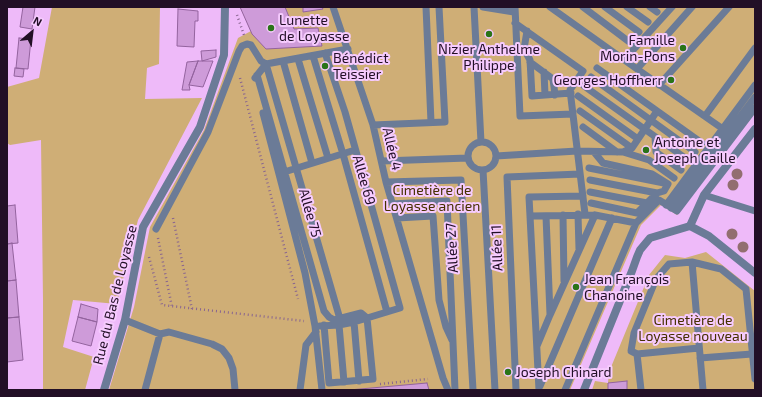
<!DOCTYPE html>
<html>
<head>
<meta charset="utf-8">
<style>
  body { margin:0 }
  #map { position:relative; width:762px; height:397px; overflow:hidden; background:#eebaf9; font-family:"Exo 2",sans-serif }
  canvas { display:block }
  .frame { position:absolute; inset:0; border:8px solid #220f26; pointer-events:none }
  .north { position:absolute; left:12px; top:12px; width:40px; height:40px; -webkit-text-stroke:3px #f6cbfe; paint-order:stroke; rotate:28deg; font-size:11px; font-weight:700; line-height:16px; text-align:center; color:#220f26 }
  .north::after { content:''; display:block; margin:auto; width:14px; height:18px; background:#220f26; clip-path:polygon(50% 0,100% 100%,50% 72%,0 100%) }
</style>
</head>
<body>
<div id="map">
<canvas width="762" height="397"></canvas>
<div class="frame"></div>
<div class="north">N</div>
</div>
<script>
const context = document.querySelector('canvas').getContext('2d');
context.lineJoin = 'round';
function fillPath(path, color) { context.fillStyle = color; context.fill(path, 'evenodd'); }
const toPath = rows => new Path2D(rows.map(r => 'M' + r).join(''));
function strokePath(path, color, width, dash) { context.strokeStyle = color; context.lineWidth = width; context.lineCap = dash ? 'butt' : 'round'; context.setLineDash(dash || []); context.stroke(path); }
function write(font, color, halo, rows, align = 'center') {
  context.font = font + ' "Exo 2",sans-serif'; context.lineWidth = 4; context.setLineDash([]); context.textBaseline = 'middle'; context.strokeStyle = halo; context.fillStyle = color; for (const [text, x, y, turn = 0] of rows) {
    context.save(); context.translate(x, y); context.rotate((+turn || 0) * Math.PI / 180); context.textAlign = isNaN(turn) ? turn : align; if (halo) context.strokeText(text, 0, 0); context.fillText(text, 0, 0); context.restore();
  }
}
fillPath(toPath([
  [52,7,160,7,159,64,147,68,145,99,202,98,138,220,117,304,73,300,63,347,94,357,85,390,43,390,43,300,41,140,10,145,7,143,7,87,39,78],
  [240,7,755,7,755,113,677,215,661,205,641,225,570,390,109,390,134,307,150,227,204,130,238,38,251,31],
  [706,252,755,291,755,390,592,390,595,381,608,383,609,372,649,275,665,255,685,258]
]), '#cfae76');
const building = toPath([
  [23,7,35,7,32,29,20,27,23,7],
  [240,7,285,7,294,29,318,28,322,46,266,49,252,34,240,7],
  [303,7,322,7,323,9,303,12,303,7],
  [178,9,198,11,198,21,195,21,194,47,177,46,178,9],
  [19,38,31,39,28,69,16,68,19,38],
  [216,50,216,57,202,61,201,51,216,50],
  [198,61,213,61,203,87,189,85,198,61],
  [198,61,189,85,190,90,182,90,187,62,198,61],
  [15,68,24,69,23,77,14,76,15,68],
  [15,205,18,243,7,244,7,206,15,205],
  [12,243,16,280,7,281,7,244,12,243],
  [16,280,19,317,7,318,7,281,16,280],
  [81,304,98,309,97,322,78,317,81,304],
  [19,317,23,360,7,362,7,318,19,317],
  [78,317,97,322,91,346,72,341,78,317],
  [627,381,627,390,608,390,608,383,627,381],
  [427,383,429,390,349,390,427,383]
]);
fillPath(building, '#ce9bd9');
strokePath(building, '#93639e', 1);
strokePath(toPath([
  [237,15,244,35],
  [240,78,298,299],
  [173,218,192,309],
  [158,238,172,307],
  [149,257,162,305,304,321],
  [380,384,428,379]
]), '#896590', 2.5, [1, 3]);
strokePath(toPath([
  [333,7,373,125,386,182,443,378,448,390],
  [426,7,431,122],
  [474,7,481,142],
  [483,7,514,12],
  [515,7,520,116,573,114],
  [550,7,637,69,723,129],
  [583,7,636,47],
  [605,7,639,32],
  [627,7,648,22],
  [650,7,657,12],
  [515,23,583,71,570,90,585,214],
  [527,31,524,49,530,60,532,96,571,93],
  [313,56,343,154,387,312],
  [298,59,328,158],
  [624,60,672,7],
  [283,61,312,163],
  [530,62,553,79,555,95],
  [266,64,340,319],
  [597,68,702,143],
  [637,69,692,7],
  [544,72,545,95],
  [257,75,324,311,329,317,334,320,361,313,367,318,373,379,329,383,324,325],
  [591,77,695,152],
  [255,78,266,64,348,49],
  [659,85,729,7],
  [584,86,688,160],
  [578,96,638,139],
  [580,111,632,148],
  [263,113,305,273,315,326,322,390],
  [705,116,755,48],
  [373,125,445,122,439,7],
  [583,127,617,152],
  [655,137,656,152,681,170],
  '468 156a14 14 0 1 1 28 0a14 14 0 1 1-28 0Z',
  [623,152,649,160,674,178],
  [496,156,577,151,623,152,632,148,657,111],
  [382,161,468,158],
  [589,168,664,183],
  [483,170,495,390],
  [281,173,355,150],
  [590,180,657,193],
  [386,182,461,180,473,390],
  [590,192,647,203],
  [704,195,755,211],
  [591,203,637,213,657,193,664,191,668,184,652,174,603,163,594,152],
  [392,204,447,201,455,390],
  [666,205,755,85],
  [671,208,755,97],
  [578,214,579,249],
  [563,215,564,281],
  [530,216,529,197,583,196],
  [546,216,550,314],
  [397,218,433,216,439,300,446,327,452,340],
  [156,229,208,132,239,51,242,46,247,44,251,45,261,61,266,64],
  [692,262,703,390],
  [125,320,160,334,145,390],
  [354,322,359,381],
  [339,325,344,382],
  [320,326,339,325,354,322,400,308,345,112,325,53],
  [160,334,169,332,212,344,222,349,229,358,233,369,235,390],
  [537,346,550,315,595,215],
  [637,354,631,351,634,333,656,279,669,264,692,262,721,269,746,289,755,379],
  [637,354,699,348],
  [637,354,641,390],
  [700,358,752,354],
  [540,386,612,218],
  [300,390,306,345,316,332],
  [516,390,507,177,580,174],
  [539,390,530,216,595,215,636,223],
  [565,390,636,223,659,200,677,211,755,108]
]), '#6b7b97', 7);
strokePath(toPath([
  [104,390,125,320,143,227,200,127,224,55,225,7],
  [584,390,632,271,637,257,640,250,650,238,690,226]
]), '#6b7b97', 8);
strokePath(toPath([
  [755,129,704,195,690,226,709,236,755,273]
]), '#6b7b97', 8);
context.fillStyle = '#926e70';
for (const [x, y] of [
  [737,174],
  [733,185],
  [732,234],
  [743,247]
]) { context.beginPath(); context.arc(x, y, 5.5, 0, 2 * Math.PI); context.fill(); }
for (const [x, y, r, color] of [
  [271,28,4,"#2a7418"],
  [489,34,4,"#2a7418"],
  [683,48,4,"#2a7418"],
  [325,66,4,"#2a7418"],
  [671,80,4,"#2a7418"],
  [646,150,4,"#2a7418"],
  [576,287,4,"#2a7418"],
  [508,372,4,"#2a7418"]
]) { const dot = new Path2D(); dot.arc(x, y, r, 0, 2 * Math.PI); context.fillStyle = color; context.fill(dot); strokePath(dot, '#f6cbfe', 1.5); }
write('14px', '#220f26', '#f6cbfe', [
  ["Lunette",279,20],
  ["de Loyasse",279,36],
  ["Famille",675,40,"right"],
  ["Morin-Pons",675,56,"right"],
  ["Nizier Anthelme",489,49,"center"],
  ["Philippe",489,65,"center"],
  ["Bénédict",333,58],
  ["Teissier",333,74],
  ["Georges Hoffherr",663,80,"right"],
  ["Antoine et",654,142],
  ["Joseph Caille",654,158],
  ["Jean François",584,279],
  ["Chanoine",584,295],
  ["Joseph Chinard",516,372]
], 'left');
write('14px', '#220f26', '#f6cbfe', [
  ["Allée 4",392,149,77],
  ["Allée 69",364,180,74],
  ["Allée 75",310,213,74],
  ["Allée 27",452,248,-93],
  ["Allée 11",497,248,-92],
  ["Rue du Bas de Loyasse",115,295,-76]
]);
write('14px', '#463000', '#f6cbfe', [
  ["Cimetière de",432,190],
  ["Loyasse ancien",432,206],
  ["Cimetière de",693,320],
  ["Loyasse nouveau",693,336]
]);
</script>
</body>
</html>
